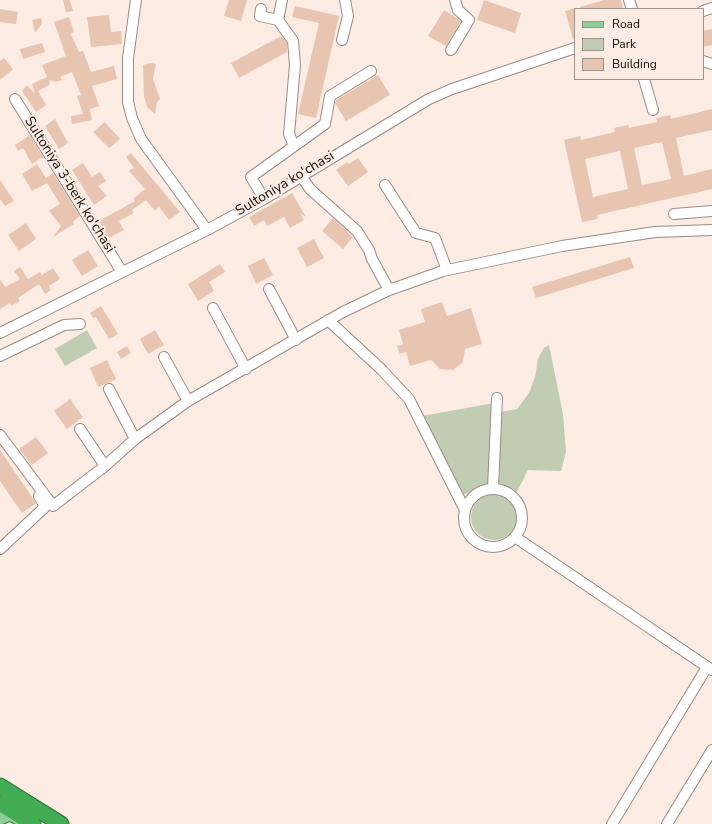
<!DOCTYPE html>
<html>
<head>
<meta charset="utf-8">
<style>
  body { margin:0 }
  #map { position:relative; width:712px; height:824px; overflow:hidden; background:#fcece3; font-family:"Nunito Sans",sans-serif }
  canvas { display:block }
  .legend { position:absolute; left:574px; top:8px; width:130px; height:72px; box-sizing:border-box; background:#fcece3; border:1px solid #9f938d; margin:0; padding:5px 7px; list-style:none; font-size:12px; color:#130e0b }
  .legend li { display:flex; align-items:center; gap:8px; height:20px }
  .legend b { width:20px; border:1px solid #9f938d }
</style>
</head>
<body>
<div id="map">
<canvas width="712" height="824"></canvas>
<ul class="legend">
<li><b style="height:5px;background:#8ecd99"></b>Road</li>
<li><b style="height:11px;background:#c1cdb2"></b>Park</li>
<li><b style="height:11px;background:#e8c5b1"></b>Building</li>
</ul>
</div>
<script>
const context = document.querySelector('canvas').getContext('2d');
context.lineJoin = 'round';
function fillPath(path, color) { context.fillStyle = color; context.fill(path, 'evenodd'); }
const toPath = rows => new Path2D(rows.map(r => 'M' + r).join(''));
function strokePath(path, color, width, dash) { context.strokeStyle = color; context.lineWidth = width; context.lineCap = dash ? 'butt' : 'round'; context.setLineDash(dash || []); context.stroke(path); }
function write(font, color, halo, rows, align = 'center') {
  context.font = font + ' "Nunito Sans",sans-serif'; context.lineWidth = 4; context.setLineDash([]); context.textBaseline = 'middle'; context.strokeStyle = halo; context.fillStyle = color; for (const [text, x, y, turn = 0] of rows) {
    context.save(); context.translate(x, y); context.rotate((+turn || 0) * Math.PI / 180); context.textAlign = isNaN(turn) ? turn : align; if (halo) context.strokeText(text, 0, 0); context.fillText(text, 0, 0); context.restore();
  }
}
fillPath(toPath([
  [87,330,97,348,65,366,55,349],
  [549,345,563,414,566,452,561,471,528,470,517,492,499,486,501,412,517,409,529,393,535,377,538,359,544,348],
  [494,403,489,484,463,495,422,416],
  '471 517a23 23 0 1 1 46 0a23 23 0 1 1-46 0Z'
]), '#c1cdb2');
fillPath(toPath([
  [63,0,70,0,73,11,66,12],
  [229,0,247,0,241,21,224,16],
  [484,0,521,13,515,33,477,20],
  [604,0,621,0,623,9,580,9,580,7],
  [295,6,339,16,316,118,298,114,319,23,292,17],
  [575,8,575,39,573,39,565,11],
  [0,9,18,12,16,24,0,22],
  [444,10,461,21,446,46,428,36],
  [109,15,111,32,121,31,122,44,91,47,87,17],
  [69,17,74,32,71,34,79,52,83,51,91,72,114,66,117,79,92,86,99,106,90,109,92,120,72,124,71,116,83,114,77,96,81,95,72,72,60,77,62,80,56,82,50,80,49,85,38,91,46,105,36,112,22,91,27,85,35,94,32,84,47,77,42,65,66,56,54,22],
  [41,18,42,23,35,33,32,20],
  [712,29,712,45,703,47,703,31],
  [281,36,287,43,287,52,239,78,231,63],
  [42,43,45,52,23,59,20,49],
  [4,58,13,69,0,80,0,61],
  [150,63,156,64,153,79,160,99,157,102,155,114,147,107,144,96,143,65],
  [378,75,390,95,346,121,335,103,336,100],
  [712,109,712,130,676,138,684,176,712,169,712,189,597,215,598,219,582,222,564,140,580,136,581,140,615,132,614,128,628,125,629,128,657,122,656,118,670,115,671,119],
  [662,142,671,179,642,185,634,148],
  [620,151,628,189,593,197,585,159],
  [55,119,68,143,59,149,45,126],
  [105,122,120,139,109,148,93,132],
  [30,135,43,157,32,164,23,148,18,151,15,145],
  [131,153,180,212,169,220,159,207,155,211,146,200,132,210,134,213,119,221,124,230,109,238,99,221,135,201,133,199,145,189,129,171,134,168,126,157],
  [358,158,368,172,348,186,336,170,347,162,349,164],
  [83,163,92,177,100,172,106,181,98,186,107,196,94,205,72,170],
  [37,164,46,178,53,173,80,216,73,222,74,224,53,237,61,226,49,211,60,204,47,183,32,191,22,174],
  [0,180,14,201,5,206,0,199],
  [292,193,306,217,300,213,304,220,290,228,284,217,267,226,264,220,254,226,249,217],
  [333,218,353,237,343,249,322,231],
  [26,223,36,239,19,251,8,235],
  [314,239,324,258,307,267,297,248],
  [88,250,98,266,82,276,72,260],
  [630,257,634,268,536,298,532,287],
  [264,258,273,275,256,284,248,266],
  [220,264,225,272,209,282,214,291,198,301,188,284],
  [20,267,28,279,40,272,42,275,53,268,60,279,49,286,51,290,45,294,39,284,18,298,20,301,11,306,10,303,0,309,0,279,5,287,20,279,14,271],
  [442,302,447,316,471,308,482,344,465,349,463,362,453,370,440,369,431,360,410,366,406,352,400,354,397,346,403,344,399,330,425,322,421,309],
  [101,306,118,334,109,339,96,317,93,318,90,313],
  [155,330,164,345,148,354,140,339],
  [127,346,131,353,121,359,117,352],
  [107,360,116,379,98,387,90,368],
  [70,399,83,417,67,429,54,411],
  [36,437,48,453,32,465,19,449],
  [0,450,36,503,22,513,0,481]
]), '#e8c5b1');
const minor = toPath([
  [136,0,128,58,128,102,132,118,141,139,207,230],
  [282,0,278,20,293,41,295,65,289,134,294,146],
  [629,0,632,9],
  [261,9,260,16,278,20],
  [703,11,712,8],
  [342,40,348,16,345,0],
  [451,50,469,20,458,10,455,0],
  [703,61,712,64],
  [644,79,653,110],
  [15,99,122,272],
  [301,176,310,189,357,231,369,250,372,259,389,290],
  [385,185,416,233,435,238,447,270],
  [264,199,251,177,325,124,330,96,371,71],
  [674,214,712,211],
  [269,289,296,340],
  [213,308,246,369],
  [328,320,381,369,409,399,465,510],
  [0,333,207,230,264,199,429,99,452,89,575,48],
  [0,356,64,325,80,324],
  [164,357,188,401],
  [109,389,135,439],
  [80,429,105,466],
  [0,435,53,506,105,466,135,439,188,401,343,312,389,290,443,271,562,246,655,232,712,230],
  [493,489,497,398],
  '464 518a29 29 0 1 1 58 0a29 29 0 1 1-58 0Z',
  [515,537,712,670],
  [0,549,45,507,39,496],
  [612,824,707,667],
  [667,824,712,750]
]);
const major = toPath([
  [0,818,10,814,20,819]
]);
const highway = toPath([
  [0,786,61,824],
  [0,803,33,824]
]);
strokePath(minor, '#9a8b83', 12);
strokePath(major, '#32753b', 15);
strokePath(highway, '#32753b', 17);
strokePath(minor, '#fff', 10);
strokePath(major, '#8ecd99', 13);
strokePath(highway, '#42ac55', 15);
write('14px', '#130e0b', '#fcece3', [
  ["Sultoniya ko'chasi",285,184,-31],
  ["Sultoniya 3-berk ko'chasi",69,185,58]
]);
</script>
</body>
</html>
